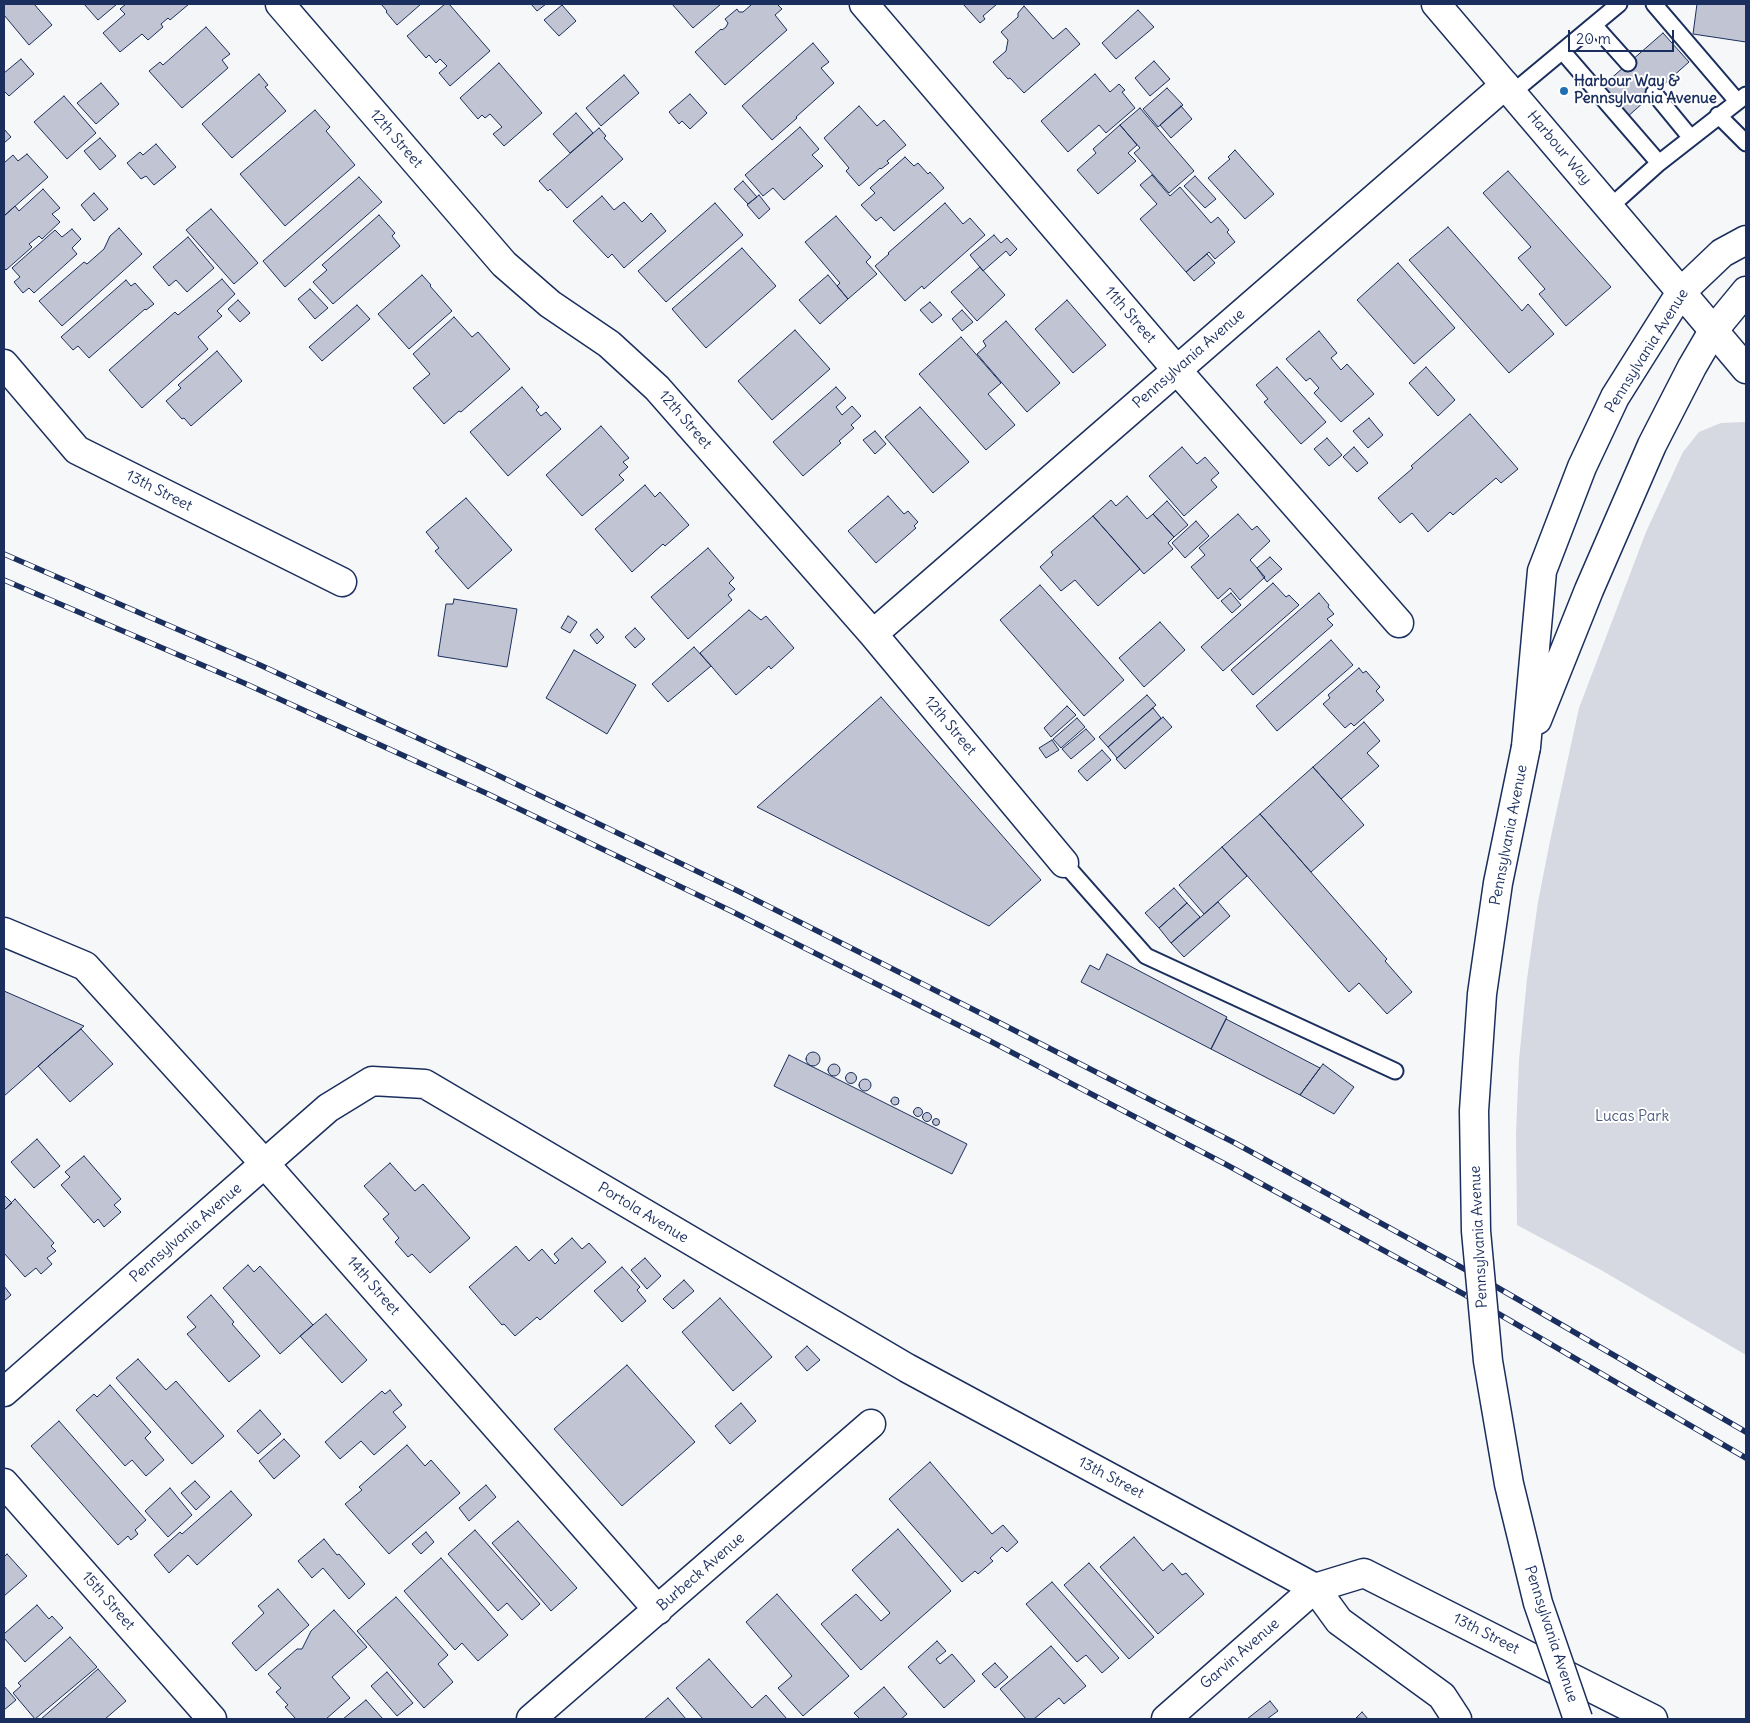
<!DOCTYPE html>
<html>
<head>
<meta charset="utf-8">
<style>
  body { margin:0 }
  #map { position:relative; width:1750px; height:1723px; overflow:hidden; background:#f6f7f9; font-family:Delius,sans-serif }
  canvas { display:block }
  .frame { position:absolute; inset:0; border:5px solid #1b2f5e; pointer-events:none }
  .scale { position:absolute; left:1568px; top:30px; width:106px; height:22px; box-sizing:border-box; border:2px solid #1b2f5e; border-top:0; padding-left:6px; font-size:15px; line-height:18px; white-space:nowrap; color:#1b2f5e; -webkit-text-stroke:4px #fff; paint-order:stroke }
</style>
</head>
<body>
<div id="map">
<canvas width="1750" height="1723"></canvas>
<div class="frame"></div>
<div class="scale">20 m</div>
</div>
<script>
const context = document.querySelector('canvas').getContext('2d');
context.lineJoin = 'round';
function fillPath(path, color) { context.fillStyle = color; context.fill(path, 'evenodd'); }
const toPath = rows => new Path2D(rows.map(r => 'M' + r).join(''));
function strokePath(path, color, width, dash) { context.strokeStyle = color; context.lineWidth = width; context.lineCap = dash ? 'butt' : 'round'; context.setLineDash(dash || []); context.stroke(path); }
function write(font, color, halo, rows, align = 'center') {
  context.font = font + ' Delius,sans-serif'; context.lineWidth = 4; context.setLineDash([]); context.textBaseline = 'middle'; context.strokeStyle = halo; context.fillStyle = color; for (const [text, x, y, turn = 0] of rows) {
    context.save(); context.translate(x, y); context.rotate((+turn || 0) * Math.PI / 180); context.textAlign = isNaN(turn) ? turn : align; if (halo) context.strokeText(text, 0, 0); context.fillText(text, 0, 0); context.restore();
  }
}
fillPath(toPath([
  [1745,422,1746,423,1746,1355,1601,1270,1517,1225,1516,1134,1519,1060,1527,979,1538,902,1550,841,1579,708,1646,532,1683,452,1699,432,1721,423]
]), '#d6d9e2');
const building = toPath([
  [6,4,34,4,52,25,29,45,4,15,4,6,6,4],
  [84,4,117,4,98,20,84,4],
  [126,4,189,4,170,20,168,18,161,24,163,27,148,40,142,34,120,52,103,33,125,14,120,9,126,4],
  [381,4,421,4,397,25,386,12,387,11,381,4],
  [445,4,449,4,490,51,450,86,439,73,447,66,440,59,436,63,429,55,426,58,407,36,445,4],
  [531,4,546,4,537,11,531,4],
  [672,4,721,4,693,28,672,4],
  [750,4,777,4,782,9,775,15,787,30,725,85,695,52,721,29,722,30,726,27,728,23,725,19,737,9,739,12,743,12,751,5,750,4],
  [963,4,997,4,983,16,985,19,980,23,963,4],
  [1697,4,1746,4,1746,42,1693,34,1697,4],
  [562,5,576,21,559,36,544,20,562,5],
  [1024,6,1053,39,1066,28,1080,44,1024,93,1010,78,1008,79,993,62,1006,51,1008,40,1001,32,1018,17,1018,13,1024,6],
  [1138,10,1154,27,1116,59,1102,43,1138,10],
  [206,27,230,54,222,60,228,68,182,108,149,71,160,62,163,65,206,27],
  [1663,33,1689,62,1626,118,1600,88,1663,33],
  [813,43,829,62,821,68,834,83,796,117,797,118,772,140,742,106,813,43],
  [21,59,34,74,9,96,4,91,4,73,21,59],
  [1154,61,1170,79,1150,96,1135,78,1154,61],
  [499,63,542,113,504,146,493,134,502,127,490,114,485,118,482,115,478,119,460,98,499,63],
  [259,74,268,85,265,87,286,111,232,158,202,124,259,74],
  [1095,74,1110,92,1119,84,1125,90,1122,92,1135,108,1106,133,1099,125,1068,152,1041,121,1095,74],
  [624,75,639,93,601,126,586,108,624,75],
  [101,83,119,104,96,124,77,103,101,83],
  [1167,88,1183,105,1158,127,1143,109,1167,88],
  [690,94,707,113,690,129,682,121,679,124,669,112,690,94],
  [64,96,96,133,67,159,34,122,64,96],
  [859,106,877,126,884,120,906,145,887,161,889,163,881,169,880,168,859,186,846,171,849,168,824,138,859,106],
  [1181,106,1192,119,1171,138,1160,125,1181,106],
  [1140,108,1194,171,1169,193,1134,153,1140,148,1120,125,1140,108],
  [315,110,330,127,326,131,355,165,285,226,240,174,315,110],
  [576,113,593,133,570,153,553,134,576,113],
  [1120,125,1137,145,1128,153,1136,161,1098,194,1077,170,1096,153,1093,149,1120,125],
  [800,127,819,149,812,155,823,166,784,200,773,188,763,196,745,175,800,127],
  [599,128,606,136,604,138,623,159,567,208,550,189,548,191,539,181,599,128],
  [4,129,11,137,4,143,4,129],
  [100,138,116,156,100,170,84,151,100,138],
  [156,144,176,167,154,185,146,176,141,179,127,163,140,152,143,155,156,144],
  [1235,150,1274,194,1245,219,1208,178,1230,159,1228,157,1235,150],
  [27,154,48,177,4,216,4,163,13,155,18,161,27,154],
  [905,157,914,166,918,163,928,174,930,172,944,188,894,231,881,217,876,221,861,205,875,193,870,188,905,157],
  [1508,171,1611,287,1566,326,1539,294,1545,289,1518,258,1531,247,1483,193,1508,171],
  [1152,175,1170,196,1180,187,1211,223,1218,217,1229,230,1227,232,1235,242,1215,259,1209,252,1186,272,1140,219,1157,204,1140,185,1152,175],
  [1195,176,1216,199,1205,208,1184,186,1195,176],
  [359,177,382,202,285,287,263,261,359,177],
  [743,181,757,197,748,204,734,189,743,181],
  [43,189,60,208,52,214,60,222,42,239,39,236,29,244,32,247,6,270,4,268,4,216,15,206,19,211,43,189],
  [94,193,108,209,94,221,81,205,94,193],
  [759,195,770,209,759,219,747,205,759,195],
  [602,196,614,210,624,202,642,222,651,213,666,231,624,268,612,254,608,258,573,221,602,196],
  [715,203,743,235,666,302,638,271,715,203],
  [945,203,963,224,970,218,985,235,924,289,922,286,905,301,875,266,889,254,888,253,945,203],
  [211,209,258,263,234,284,186,230,211,209],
  [379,215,395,233,392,236,400,246,333,304,313,282,327,270,322,265,379,215],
  [836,216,871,257,866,262,877,274,848,299,837,286,840,283,805,242,836,216],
  [1448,227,1522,311,1528,304,1554,334,1509,373,1409,260,1448,227],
  [119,228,142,254,62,326,39,301,84,262,87,264,104,249,110,236,119,228],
  [72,229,81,239,72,248,77,254,34,293,29,288,23,293,14,282,20,277,12,268,55,230,62,237,72,229],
  [994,235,1001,243,1007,238,1017,249,1010,256,1006,251,983,271,970,255,994,235],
  [188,237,214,268,187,292,176,280,169,286,153,267,188,237],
  [742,248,776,286,706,348,672,309,742,248],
  [1207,254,1215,263,1194,281,1186,272,1207,254],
  [1398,263,1455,328,1414,364,1357,300,1398,263],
  [980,267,1005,295,977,321,951,292,980,267],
  [422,275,431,285,430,286,452,311,409,349,378,314,422,275],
  [828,275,848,299,820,324,799,300,828,275],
  [222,279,235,294,217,311,222,316,198,337,208,349,142,408,109,370,175,312,178,315,222,279],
  [126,280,131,286,135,283,154,304,146,310,145,309,89,358,78,346,73,350,61,337,126,280],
  [310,289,328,308,315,319,298,299,310,289],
  [238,300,250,313,240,322,228,309,238,300],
  [1067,300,1106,345,1073,373,1035,329,1067,300],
  [930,302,942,315,932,323,920,310,930,302],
  [357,305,370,319,322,361,309,347,357,305],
  [962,310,973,322,962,331,952,319,962,310],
  [454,317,472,337,478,332,510,369,461,412,459,411,444,424,413,388,430,374,413,354,454,317],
  [1006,321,1060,383,1027,412,977,354,986,346,983,341,1006,321],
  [795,330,830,369,772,420,738,381,795,330],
  [1319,331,1337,353,1331,358,1341,370,1347,364,1374,394,1341,422,1314,393,1319,388,1310,378,1306,381,1286,359,1319,331],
  [961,337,1001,383,988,394,1015,425,986,450,919,374,961,337],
  [217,351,242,381,191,426,184,418,182,419,166,401,181,388,178,385,217,351],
  [1277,367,1326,422,1301,444,1264,402,1268,399,1256,385,1277,367],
  [1426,367,1455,400,1438,416,1409,383,1426,367],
  [522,387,539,407,536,410,541,416,546,412,561,429,508,476,470,432,522,387],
  [836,387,846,398,836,407,842,415,852,406,861,416,851,425,854,428,839,441,841,443,803,476,773,442,836,387],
  [920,407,969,462,933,493,885,437,920,407],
  [1470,414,1518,469,1501,483,1496,478,1453,515,1450,512,1428,532,1412,513,1400,523,1378,498,1413,468,1411,466,1470,414],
  [1369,418,1383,435,1368,448,1353,431,1369,418],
  [601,426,629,458,623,462,628,467,619,475,624,480,582,516,546,475,601,426],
  [875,431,886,444,875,454,863,440,875,431],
  [1327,438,1342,455,1329,466,1314,449,1327,438],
  [1182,447,1197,464,1205,457,1219,473,1211,480,1217,487,1184,516,1149,476,1182,447],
  [1354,447,1368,463,1357,472,1343,457,1354,447],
  [645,485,655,497,660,492,689,525,665,546,663,544,632,572,595,529,645,485],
  [888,496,904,514,908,511,918,522,914,526,916,528,876,563,848,531,888,496],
  [1127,496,1147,519,1153,514,1174,537,1168,543,1173,549,1144,574,1093,516,1111,500,1116,506,1127,496],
  [466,498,512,550,468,589,435,551,439,548,426,532,466,498],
  [1167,501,1188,525,1174,537,1153,514,1167,501],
  [1238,514,1252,530,1257,526,1270,541,1250,560,1265,577,1240,600,1230,588,1218,599,1191,567,1205,555,1199,548,1238,514],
  [1093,516,1140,569,1098,606,1075,580,1061,591,1040,567,1053,555,1051,552,1093,516],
  [1196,521,1209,536,1185,558,1172,543,1196,521],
  [708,548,734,578,729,583,735,589,728,595,732,600,688,639,651,597,708,548],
  [1270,557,1282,569,1267,582,1257,568,1270,557],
  [1273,583,1286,597,1289,595,1299,605,1223,671,1201,647,1273,583],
  [1040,585,1124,680,1084,716,1000,620,1040,585],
  [1231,593,1241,605,1232,613,1221,601,1231,593],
  [1319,593,1329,605,1328,607,1334,614,1327,619,1333,625,1253,695,1231,670,1319,593],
  [454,599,517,609,507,667,438,656,446,604,453,604,454,599],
  [749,610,761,620,766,616,794,648,771,669,769,666,736,695,700,653,749,610],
  [568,616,577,622,570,633,561,628,568,616],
  [1160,622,1185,650,1144,687,1119,658,1160,622],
  [635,628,645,639,635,648,625,637,635,628],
  [597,629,604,637,597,644,590,635,597,629],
  [1331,640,1353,665,1277,731,1256,706,1331,640],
  [694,647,711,666,668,702,652,684,694,647],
  [574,650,636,685,607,734,546,698,574,650],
  [1359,668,1363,673,1366,671,1380,687,1376,691,1384,700,1354,726,1351,723,1345,728,1323,704,1330,698,1328,695,1359,668],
  [1147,695,1156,705,1108,747,1099,737,1147,695],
  [881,697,1041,880,989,926,757,807,881,697],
  [1067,706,1076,715,1051,737,1044,728,1067,706],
  [1153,708,1161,718,1117,758,1108,747,1153,708],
  [1163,717,1172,727,1125,769,1116,759,1163,717],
  [1077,718,1085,727,1061,748,1053,739,1077,718],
  [1364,722,1380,741,1367,753,1379,766,1341,799,1313,767,1364,722],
  [1086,729,1095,739,1071,759,1062,749,1086,729],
  [1052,740,1059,750,1046,758,1039,748,1052,740],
  [1102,750,1111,760,1087,781,1078,771,1102,750],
  [1313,767,1364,825,1311,872,1260,814,1313,767],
  [1260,814,1387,959,1385,961,1412,992,1387,1014,1359,983,1349,992,1222,847,1260,814],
  [1222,847,1247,876,1204,914,1179,885,1222,847],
  [1174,888,1187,903,1159,928,1145,913,1174,888],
  [1218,902,1230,916,1184,957,1171,943,1218,902],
  [1187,903,1200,917,1171,943,1159,928,1187,903],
  [1107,954,1227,1017,1211,1049,1081,982,1090,965,1099,970,1107,954],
  [4,991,84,1026,4,1096,4,991],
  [1226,1019,1320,1068,1300,1095,1211,1049,1226,1019],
  [81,1029,113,1064,70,1102,38,1066,81,1029],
  '806 1059a7 7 0 1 1 14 0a7 7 0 1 1-14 0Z',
  [789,1055,967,1144,952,1174,774,1086,789,1055],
  [1323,1064,1354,1087,1334,1114,1300,1095,1323,1064],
  '828 1070a6 6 0 1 1 12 0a6 6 0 1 1-12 0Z',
  '845.5 1078a5.5 5.5 0 1 1 11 0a5.5 5.5 0 1 1-11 0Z',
  '859 1085a6 6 0 1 1 12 0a6 6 0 1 1-12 0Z',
  '891 1101a4 4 0 1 1 8 0a4 4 0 1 1-8 0Z',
  '913.5 1112a4.5 4.5 0 1 1 9 0a4.5 4.5 0 1 1-9 0Z',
  '922.5 1117a4.5 4.5 0 1 1 9 0a4.5 4.5 0 1 1-9 0Z',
  '932.5 1122a3.5 3.5 0 1 1 7 0a3.5 3.5 0 1 1-7 0Z',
  [37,1139,60,1166,34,1188,11,1162,37,1139],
  [84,1156,121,1199,114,1205,121,1212,104,1227,98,1219,94,1223,61,1185,70,1177,65,1172,84,1156],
  [390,1163,415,1191,423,1184,470,1238,430,1273,412,1254,408,1257,395,1242,399,1238,383,1219,389,1214,364,1186,390,1163],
  [4,1195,12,1203,4,1210,4,1195],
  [15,1199,54,1243,51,1246,56,1251,47,1258,52,1264,41,1274,36,1268,25,1277,4,1253,4,1210,15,1199],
  [572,1238,582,1249,589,1243,606,1262,540,1320,537,1317,515,1336,504,1324,502,1325,469,1287,516,1246,529,1261,542,1249,555,1264,559,1260,554,1254,572,1238],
  [645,1258,661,1276,647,1289,631,1270,645,1258],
  [248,1265,254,1272,260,1266,313,1325,280,1354,223,1288,248,1265],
  [622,1267,640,1287,637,1290,646,1301,622,1322,594,1291,622,1267],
  [684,1280,694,1291,673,1309,663,1299,684,1280],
  [4,1286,11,1295,4,1301,4,1286],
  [211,1295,234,1322,232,1324,260,1356,229,1382,187,1334,196,1327,187,1317,211,1295],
  [720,1298,772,1357,733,1391,682,1332,720,1298],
  [326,1314,367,1360,342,1383,300,1336,326,1314],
  [807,1346,820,1360,807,1371,795,1357,807,1346],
  [138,1359,166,1390,176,1381,224,1436,192,1464,116,1378,138,1359],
  [627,1365,695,1442,622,1506,554,1429,627,1365],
  [110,1385,151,1432,145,1438,164,1460,146,1476,132,1460,125,1466,76,1410,94,1394,97,1397,110,1385],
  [390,1390,402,1405,393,1412,406,1427,374,1455,361,1441,340,1459,325,1442,382,1391,385,1394,390,1390],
  [741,1403,756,1421,730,1444,715,1426,741,1403],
  [260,1410,281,1434,258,1454,237,1431,260,1410],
  [59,1421,146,1520,135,1530,138,1534,131,1540,128,1536,118,1545,31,1446,59,1421],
  [284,1439,300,1456,274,1479,259,1461,284,1439],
  [407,1445,425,1466,431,1460,460,1493,389,1554,345,1504,362,1490,359,1487,407,1445],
  [930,1462,992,1534,1003,1525,1018,1542,1007,1552,1002,1547,990,1558,993,1561,978,1574,975,1571,962,1582,889,1499,930,1462],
  [195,1481,210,1497,196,1510,181,1493,195,1481],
  [486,1485,496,1497,469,1521,459,1508,486,1485],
  [170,1488,192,1515,168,1537,145,1511,170,1488],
  [231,1491,252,1515,197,1565,188,1555,169,1573,154,1555,180,1532,182,1534,231,1491],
  [518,1521,577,1588,551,1611,492,1543,518,1521],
  [898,1529,951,1591,861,1670,821,1624,856,1594,881,1621,890,1613,852,1570,898,1529],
  [475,1530,540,1604,522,1620,507,1603,498,1611,448,1554,475,1530],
  [426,1532,434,1542,421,1554,412,1544,426,1532],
  [1134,1537,1163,1571,1172,1563,1182,1575,1186,1573,1204,1594,1158,1634,1100,1567,1134,1537],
  [324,1539,337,1555,339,1554,365,1584,349,1599,323,1568,312,1578,298,1561,324,1539],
  [7,1554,27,1576,4,1596,4,1557,7,1554],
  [441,1558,508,1635,478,1661,462,1643,455,1650,404,1591,441,1558],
  [1089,1563,1154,1637,1129,1659,1064,1585,1089,1563],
  [1052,1582,1119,1658,1102,1673,1086,1655,1077,1662,1026,1604,1052,1582],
  [278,1589,309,1625,256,1671,232,1643,264,1613,258,1606,278,1589],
  [777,1594,849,1676,803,1716,778,1688,792,1676,746,1622,777,1594],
  [396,1597,448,1655,438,1664,453,1682,424,1708,357,1631,396,1597],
  [37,1605,49,1619,52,1616,63,1628,25,1662,4,1638,4,1634,37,1605],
  [334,1610,367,1647,332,1677,350,1698,326,1719,296,1719,285,1707,288,1705,276,1692,281,1688,268,1674,297,1649,302,1649,311,1631,334,1610],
  [70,1637,97,1667,35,1719,13,1693,21,1686,18,1683,70,1637],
  [937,1641,946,1651,936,1659,940,1664,952,1654,975,1681,944,1708,908,1667,937,1641],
  [1051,1646,1086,1686,1064,1704,1059,1698,1034,1719,1026,1719,1000,1689,1051,1646],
  [709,1659,752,1708,766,1695,787,1719,703,1719,676,1688,709,1659],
  [995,1663,1008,1677,995,1688,982,1674,995,1663],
  [98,1669,126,1701,105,1719,41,1719,98,1669],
  [387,1672,413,1703,397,1716,371,1686,387,1672],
  [4,1686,16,1700,4,1710,4,1686],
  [884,1687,907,1714,901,1719,860,1719,854,1713,884,1687],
  [668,1698,686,1719,644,1719,668,1698],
  [366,1700,383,1719,343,1719,366,1700],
  [1270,1701,1278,1711,1267,1719,1247,1719,1270,1701],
  [1362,1712,1368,1719,1356,1718,1362,1712]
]);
fillPath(building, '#c0c4d3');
strokePath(building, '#1b2f5e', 1);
const service = toPath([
  [1654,4,1737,101],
  [1594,25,1628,63],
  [1563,52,1659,163],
  [1512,93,1619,4],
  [1654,93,1691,138],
  [1718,115,1746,143],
  [1610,207,1659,163,1746,95],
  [1064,863,1146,956,1395,1071]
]);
const minor = toPath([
  [280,4,504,264,550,304,609,344,657,388,873,634,1064,863],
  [864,4,1176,369,1399,623],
  [1681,292,1746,369],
  [4,364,77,450,342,582],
  [873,634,1505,85],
  [4,932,85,966,265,1164,658,1610],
  [4,1392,328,1108,372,1081,425,1084,907,1368,1315,1588,1339,1621,1442,1696,1457,1719],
  [4,1483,212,1719],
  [531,1719,871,1424],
  [1166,1719,1315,1588,1364,1573,1653,1719]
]);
const tertiary = toPath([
  [1681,292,1722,253,1746,240],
  [1713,331,1746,291]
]);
const secondary = toPath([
  [1436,4,1681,292,1615,397,1582,467,1542,571,1526,747],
  [1537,720,1589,590,1652,445,1692,367,1713,331]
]);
strokePath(service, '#1b2f5e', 19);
strokePath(minor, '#1b2f5e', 31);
strokePath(tertiary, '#1b2f5e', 31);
strokePath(secondary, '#1b2f5e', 31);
strokePath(service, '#fff', 15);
strokePath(minor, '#fff', 28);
strokePath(tertiary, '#fff', 28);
strokePath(secondary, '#fff', 28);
const rail = toPath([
  [4,554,260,665,489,771,738,891,998,1022,1235,1143,1488,1282,1746,1432],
  [4,580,244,683,488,794,729,910,990,1041,1227,1165,1480,1303,1746,1458]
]);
strokePath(rail, '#1b2f5e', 5.5);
strokePath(rail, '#fff', 4, [11]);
const secondaryBridge = toPath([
  [1526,747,1498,883,1482,994,1474,1111,1476,1231,1488,1361,1509,1484,1538,1603,1578,1719]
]);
strokePath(secondaryBridge, '#1b2f5e', 31, []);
strokePath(secondaryBridge, '#fff', 28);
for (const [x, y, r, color] of [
  [1564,91,5,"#1f6fb2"]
]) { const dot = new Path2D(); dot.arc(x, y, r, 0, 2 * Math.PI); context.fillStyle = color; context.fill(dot); strokePath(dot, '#fff', 2); }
write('bold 15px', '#1b2f5e', '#fff', [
  ["Harbour Way &",1574,82],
  ["Pennsylvania Avenue",1574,99]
], 'left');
write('15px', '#1b2f5e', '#fff', [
  ["12th Street",396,139,49],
  ["Harbour Way",1559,148,50],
  ["11th Street",1130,315,49],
  ["Pennsylvania Avenue",1647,351,-58],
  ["Pennsylvania Avenue",1189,359,-41],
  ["12th Street",685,420,49],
  ["13th Street",159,491,27],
  ["12th Street",950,726,50],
  ["Pennsylvania Avenue",1509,835,-79],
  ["Portola Avenue",643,1213,31],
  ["Pennsylvania Avenue",186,1233,-41],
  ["Pennsylvania Avenue",1479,1237,-93],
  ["14th Street",373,1286,49],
  ["13th Street",1111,1478,28],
  ["Burbeck Avenue",701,1572,-41],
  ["15th Street",108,1601,49],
  ["13th Street",1486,1634,27],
  ["Pennsylvania Avenue",1551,1634,72],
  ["Garvin Avenue",1240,1654,-41]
]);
write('15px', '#4a5a7f', '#fff', [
  ["Lucas Park",1632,1117]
]);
</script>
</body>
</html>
